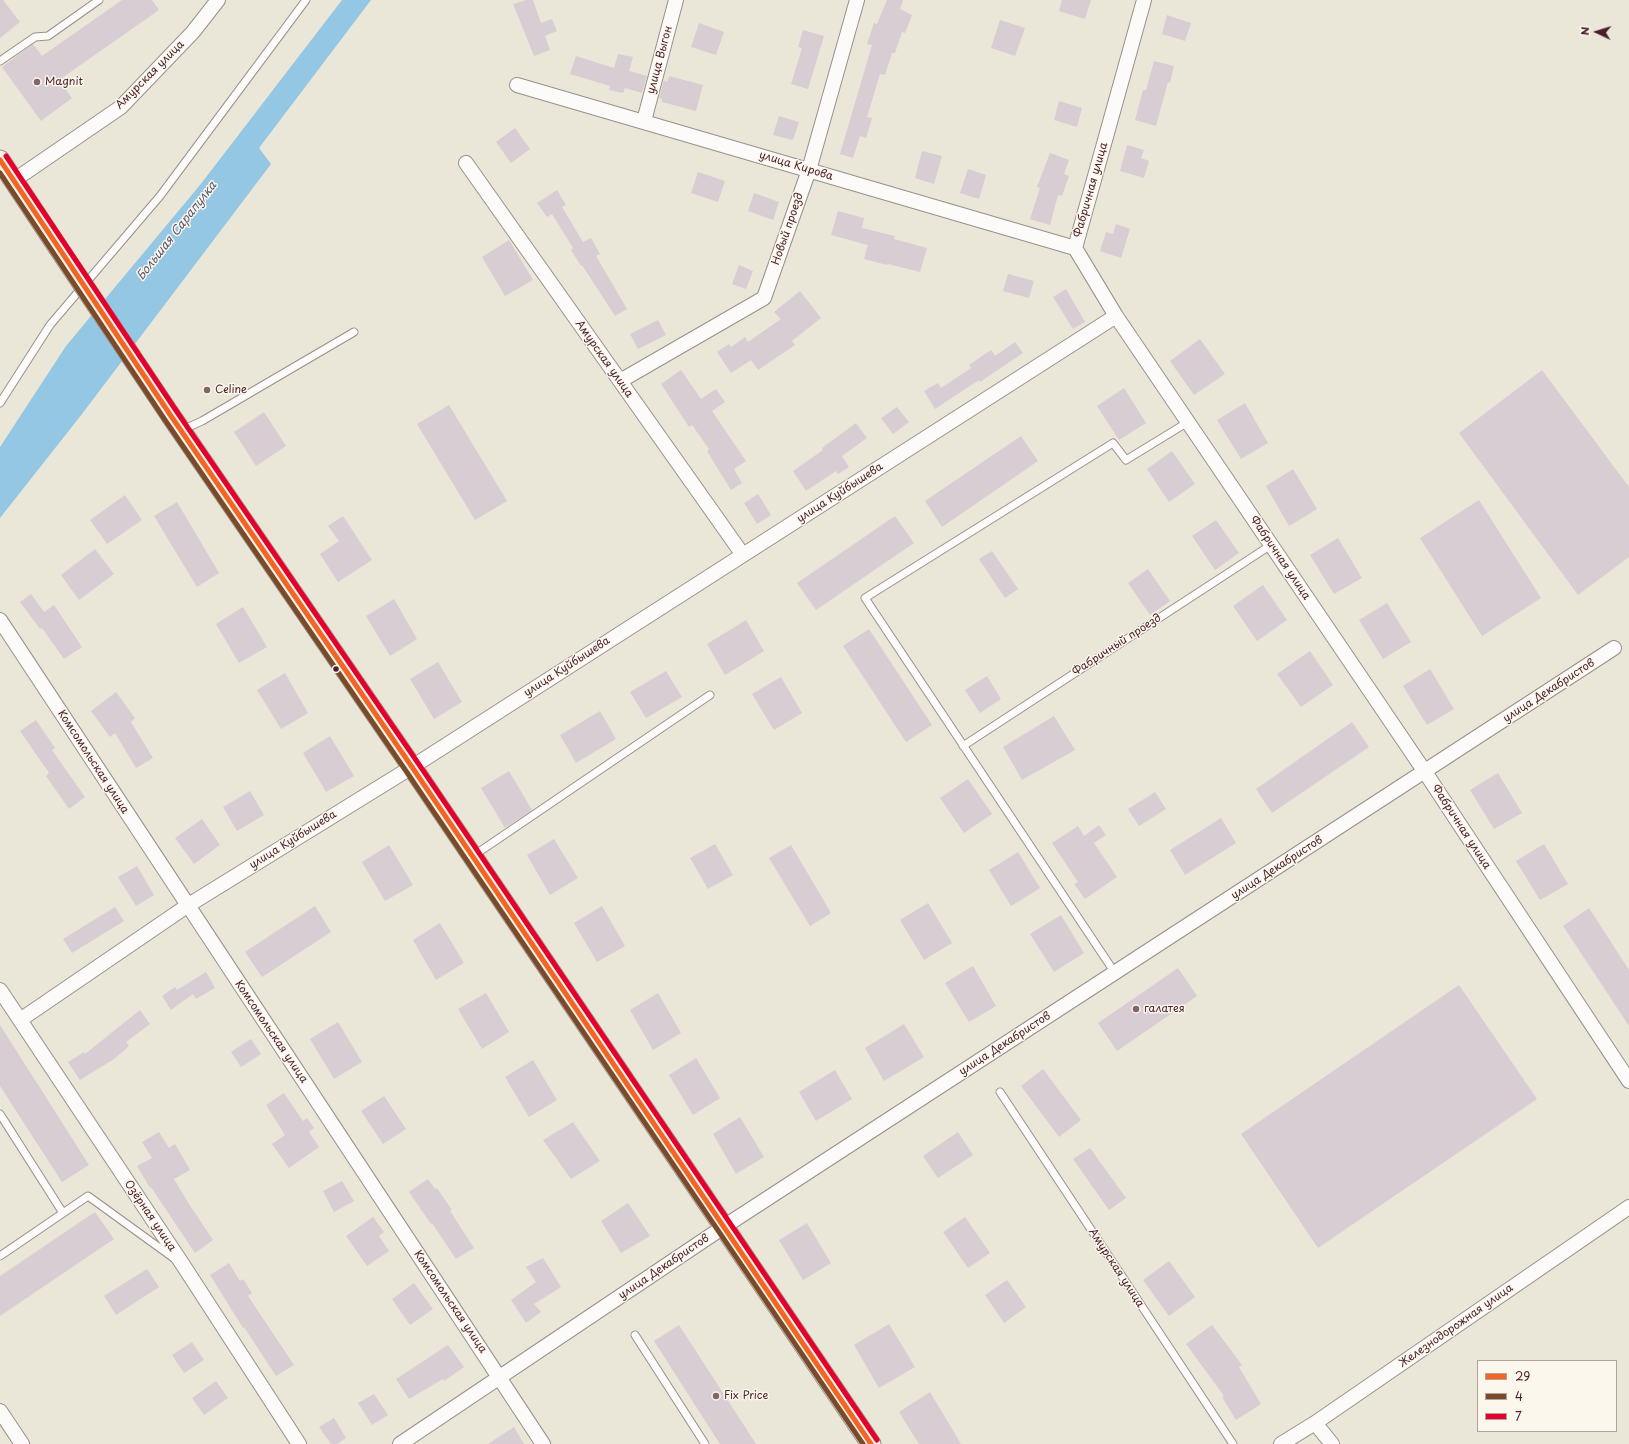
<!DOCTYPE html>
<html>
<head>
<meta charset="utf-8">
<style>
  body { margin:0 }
  #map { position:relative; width:1629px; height:1444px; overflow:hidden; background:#eae6d8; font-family:"Playpen Sans",sans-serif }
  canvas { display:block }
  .legend { position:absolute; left:1477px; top:1360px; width:140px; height:72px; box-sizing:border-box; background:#fbf7ec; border:1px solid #b4a19f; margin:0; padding:5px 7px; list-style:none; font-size:12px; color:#4a1f2b }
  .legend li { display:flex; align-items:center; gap:8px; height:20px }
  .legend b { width:20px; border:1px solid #b4a19f }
  .north { position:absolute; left:1577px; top:12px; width:40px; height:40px; -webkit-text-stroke:3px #fbf7ec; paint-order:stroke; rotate:274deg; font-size:11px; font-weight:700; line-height:16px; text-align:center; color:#4a1f2b }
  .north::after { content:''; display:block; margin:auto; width:14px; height:18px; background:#4a1f2b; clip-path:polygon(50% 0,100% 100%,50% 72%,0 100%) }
</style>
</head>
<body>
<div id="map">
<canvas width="1629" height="1444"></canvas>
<ul class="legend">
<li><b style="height:5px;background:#f26522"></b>29</li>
<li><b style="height:5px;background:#7a4b2a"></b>4</li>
<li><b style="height:5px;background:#e4002b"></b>7</li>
</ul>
<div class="north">N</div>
</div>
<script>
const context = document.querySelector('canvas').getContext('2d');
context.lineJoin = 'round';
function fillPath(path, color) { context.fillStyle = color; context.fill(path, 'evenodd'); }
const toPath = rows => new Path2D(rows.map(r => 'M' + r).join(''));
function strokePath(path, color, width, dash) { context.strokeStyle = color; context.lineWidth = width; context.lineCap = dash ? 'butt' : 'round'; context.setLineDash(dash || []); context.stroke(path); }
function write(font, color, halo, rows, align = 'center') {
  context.font = font + ' "Playpen Sans",sans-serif'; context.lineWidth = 3; context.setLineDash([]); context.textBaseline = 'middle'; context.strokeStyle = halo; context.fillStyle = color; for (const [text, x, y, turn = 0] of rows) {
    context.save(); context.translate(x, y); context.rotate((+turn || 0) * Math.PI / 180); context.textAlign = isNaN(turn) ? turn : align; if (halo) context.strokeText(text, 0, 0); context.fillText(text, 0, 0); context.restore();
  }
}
fillPath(toPath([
  [342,0,371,0,259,148,271,164,82,414,0,518,0,447,66,346,200,185]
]), '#94c7e3');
fillPath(toPath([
  [0,0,3,0,20,22,0,38],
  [122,0,152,0,159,10,59,80,72,98,41,121,2,67,33,44,42,56],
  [526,0,533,0,541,23,552,19,557,31,545,36,550,50,534,56,513,4],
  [887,0,903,0,900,9,912,15,905,33,902,32,895,53,892,53,885,75,880,74,867,117,872,118,866,138,860,136,853,158,840,154,872,45,867,44,874,23,877,24],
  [1062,0,1091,0,1085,19,1059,11],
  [1167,15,1191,23,1185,41,1162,34],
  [1000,20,1025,28,1015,56,991,48],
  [699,23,724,32,716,55,691,47],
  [803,30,824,36,808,89,791,84,802,48,798,47],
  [618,54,633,57,629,71,647,76,642,93,625,88,623,93,609,90,610,86,570,74,576,56,614,68],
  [1154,61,1174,66,1170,83,1168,82,1156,126,1135,120,1143,90,1146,90],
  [669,76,703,85,696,111,662,102,662,99,659,98,664,80,667,82],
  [1059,101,1082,108,1077,127,1054,120],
  [779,116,799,122,793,140,773,135],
  [515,128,530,149,511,163,496,142],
  [1127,145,1144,150,1141,158,1149,161,1144,178,1120,171],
  [922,151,942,156,934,184,915,178],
  [1050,153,1069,160,1064,174,1069,176,1062,196,1058,195,1050,225,1030,219,1040,188,1037,187],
  [968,169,986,175,979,199,960,193],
  [698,172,725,181,718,202,691,193],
  [557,190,566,205,562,207,583,242,591,238,600,254,596,256,627,309,615,316,582,265,581,266,571,250,573,248,552,214,547,217,537,203],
  [754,193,779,202,773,220,748,211],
  [838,211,864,218,862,228,895,236,894,239,927,248,920,272,888,264,887,265,864,259,868,245,831,235],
  [1116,224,1130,229,1121,258,1100,251,1106,232,1113,234],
  [509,240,533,280,505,296,482,257],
  [739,265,753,271,746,289,732,284],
  [1008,274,1034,281,1029,298,1003,291],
  [1066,289,1085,322,1073,329,1053,297],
  [800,291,821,318,792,341,795,345,758,370,751,360,731,373,717,352,729,344,731,347,745,337,748,342,781,319,774,312],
  [658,320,666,335,638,349,630,334],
  [1200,339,1225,374,1194,395,1170,361],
  [1015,342,1023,353,980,382,979,380,935,409,924,391,938,383,941,388,971,368,969,365,991,350,995,356],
  [681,370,701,399,716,389,725,402,712,411,746,461,734,469,742,483,731,490,707,451,709,449,692,425,689,427,661,384],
  [1542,370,1629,487,1629,557,1578,595,1459,433],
  [1124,388,1146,423,1119,440,1097,406],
  [1245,403,1268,443,1241,459,1217,420],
  [449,405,507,501,475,520,417,424],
  [897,407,909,422,893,434,881,418],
  [264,412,286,446,256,466,234,432],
  [856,423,867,438,842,456,849,467,838,474,836,471,806,491,793,471,823,450,822,448],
  [1021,436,1038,461,942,527,925,501],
  [1172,451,1195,484,1169,502,1147,469],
  [1293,469,1317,509,1289,526,1266,486],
  [758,494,771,515,757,524,744,503],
  [125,495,142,520,107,544,90,520],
  [1479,500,1541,598,1482,636,1420,538],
  [177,502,219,573,197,587,154,516],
  [343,516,372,560,338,582,320,554,339,541,328,526],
  [895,516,914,543,816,610,797,583],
  [1216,520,1239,553,1215,570,1192,536],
  [1338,538,1362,578,1334,594,1310,555],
  [95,549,114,574,79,600,61,575],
  [992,551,1018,589,1005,598,979,559],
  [1148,569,1170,601,1150,615,1128,583],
  [1263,585,1287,620,1257,641,1233,606],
  [31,594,44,612,54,605,82,647,64,659,42,628,40,629,20,602],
  [394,599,417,639,390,656,366,616],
  [1387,603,1411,642,1383,659,1359,620],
  [243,607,267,647,239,663,216,624],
  [746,620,764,651,725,675,707,644],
  [869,629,932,725,906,742,843,646],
  [1310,651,1333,685,1301,707,1277,674],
  [438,662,462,702,434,719,410,679],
  [1430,669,1454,709,1427,725,1403,686],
  [666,671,682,697,646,718,630,692],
  [285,673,308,713,281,729,257,690],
  [987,676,1001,699,980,713,965,690],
  [781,677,802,713,774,730,752,694],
  [116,692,135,718,131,722,153,758,136,768,115,733,110,737,91,711],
  [600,711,616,739,576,763,560,735],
  [1054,716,1075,750,1022,780,1003,747],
  [36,720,55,748,52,750,85,797,69,809,46,776,49,773,20,731],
  [1352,722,1369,747,1272,813,1256,789],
  [330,736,354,776,326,792,303,753],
  [509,771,532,810,505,828,481,788],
  [1498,773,1522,813,1494,829,1470,790],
  [968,779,992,814,964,833,940,798],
  [250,791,264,815,237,831,223,807],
  [1155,792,1166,809,1139,826,1128,809],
  [1221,818,1236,843,1185,875,1170,850],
  [202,819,220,845,194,864,175,838],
  [1099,825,1106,835,1094,843,1117,877,1085,899,1074,884,1078,882,1052,843,1078,826,1084,836],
  [554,839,578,878,550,895,527,855],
  [715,844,733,875,708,889,690,858],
  [1544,844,1568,884,1540,900,1516,861],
  [389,845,413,885,385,901,362,862],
  [791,845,831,913,810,926,769,858],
  [1018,852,1040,888,1011,906,989,870],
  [137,866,154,895,136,906,118,877],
  [928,903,952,943,924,960,900,920],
  [315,906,331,932,262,977,245,952],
  [602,906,625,946,597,962,574,923],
  [115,907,124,921,72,953,63,939],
  [1589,908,1629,970,1629,1026,1563,926],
  [1061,915,1084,953,1054,972,1030,934],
  [440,923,464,963,436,980,413,940],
  [973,966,996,1006,969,1022,945,983],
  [1178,968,1197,996,1117,1051,1098,1023],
  [206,972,215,988,196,999,193,994,171,1010,162,996,175,987,177,990],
  [1459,985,1537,1099,1318,1248,1241,1134],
  [486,993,509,1032,482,1049,458,1009],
  [658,993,681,1033,653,1050,630,1010],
  [140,1010,150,1024,126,1042,129,1046,114,1059,80,1080,68,1062,84,1052,85,1054],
  [338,1022,362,1062,334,1079,310,1039],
  [904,1024,924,1057,884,1081,865,1048],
  [0,1025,89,1165,62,1182,0,1086],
  [251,1039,261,1054,241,1067,231,1052],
  [696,1058,720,1098,693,1115,669,1075],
  [533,1060,557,1100,529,1117,505,1077],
  [1043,1069,1081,1120,1059,1137,1021,1086],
  [835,1070,852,1099,816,1121,799,1092],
  [284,1093,303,1121,307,1118,314,1128,309,1132,319,1147,289,1168,272,1144,285,1135,266,1105],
  [384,1096,406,1129,383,1144,361,1111],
  [740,1117,764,1157,736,1174,713,1134],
  [573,1122,600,1161,571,1179,543,1140],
  [159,1132,169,1148,175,1144,190,1170,174,1179,189,1204,213,1240,195,1253,151,1187,150,1188,137,1166,152,1158,142,1142],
  [958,1132,973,1155,938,1178,923,1156],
  [1090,1148,1126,1198,1109,1210,1073,1159],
  [428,1179,435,1189,437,1188,452,1210,450,1211,474,1248,456,1259,432,1223,431,1224,409,1192],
  [342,1181,354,1201,334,1212,323,1191],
  [628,1203,650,1236,621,1253,601,1221],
  [95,1212,114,1239,0,1316,0,1276],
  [373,1217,384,1232,379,1236,389,1251,367,1266,346,1236],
  [965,1217,990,1253,968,1268,943,1232],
  [807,1223,831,1263,803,1280,779,1240],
  [543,1258,561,1287,534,1304,541,1312,526,1323,511,1300,536,1282,526,1267],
  [1169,1261,1195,1297,1169,1316,1143,1280],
  [229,1263,240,1281,243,1279,252,1293,248,1296,294,1365,276,1376,244,1327,243,1328,210,1275],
  [147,1269,159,1287,116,1315,104,1296],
  [1007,1280,1026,1307,1004,1323,985,1295],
  [414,1283,433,1309,410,1325,392,1299],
  [889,1324,915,1367,879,1388,854,1345],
  [679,1325,756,1444,720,1444,654,1341],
  [1212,1325,1242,1365,1239,1367,1261,1404,1236,1420,1222,1397,1224,1396,1186,1344],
  [192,1342,204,1360,184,1373,172,1355],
  [448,1345,464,1367,444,1381,443,1379,409,1399,396,1379],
  [216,1381,228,1398,204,1415,192,1398],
  [930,1392,961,1444,919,1444,899,1412],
  [374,1394,388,1415,372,1425,358,1403],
  [334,1418,346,1438,337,1444,331,1444,319,1427],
  [514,1427,524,1444,488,1444]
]), '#d8cdd3');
const service = toPath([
  [0,61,35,37,48,36,99,0],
  [0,403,50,325,160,196,306,0],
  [182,430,202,421,354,332],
  [963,746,1271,545],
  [473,856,710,695],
  [1115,973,865,598,1113,443,1126,460,1188,422],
  [1000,1092,1233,1444],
  [0,1114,63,1213],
  [0,1256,88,1196,175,1259],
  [635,1335,705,1444]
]);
const minor = toPath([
  [1144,0,1075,248,1116,316,1425,772,1629,1081],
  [517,85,1075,248],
  [644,121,676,0],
  [466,163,743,555],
  [13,181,121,107,193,32,218,0],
  [620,381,764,298,809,170,857,0],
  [0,620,543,1444],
  [0,990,183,1265,299,1444],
  [20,1020,187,906,412,767,1116,316],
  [0,1411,22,1444],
  [1315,1423,1332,1444],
  [400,1444,725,1226,1614,648],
  [1281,1444,1315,1423,1629,1207]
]);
const secondary = toPath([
  [0,160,57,246],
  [171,416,412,767,871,1444]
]);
strokePath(service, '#99908b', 9);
strokePath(minor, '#99908b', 16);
strokePath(secondary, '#99908b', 21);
strokePath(service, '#fcfbf9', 7);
strokePath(minor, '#fcfbf9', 14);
strokePath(secondary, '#f6f3ee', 19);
const secondaryBridge = toPath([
  [57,246,171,416]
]);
strokePath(secondaryBridge, '#99908b', 21, []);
strokePath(secondaryBridge, '#f6f3ee', 19);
strokePath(toPath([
  [0,160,171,416,412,767,871,1444]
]), '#f26522', 5);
strokePath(toPath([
  [0,173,165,420,406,771,863,1444]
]), '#7a4b2a', 5);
strokePath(toPath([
  [6,156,177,412,418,763,877,1440]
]), '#e4002b', 5);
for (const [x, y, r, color] of [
  [37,82,4,"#826568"],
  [207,390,4,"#826568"],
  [336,669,3.5,"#4a1f2b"],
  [1136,1009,4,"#826568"],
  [716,1396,4,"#826568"]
]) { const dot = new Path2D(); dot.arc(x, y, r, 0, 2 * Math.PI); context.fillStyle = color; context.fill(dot); strokePath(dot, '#fbf7ec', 1.5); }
write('11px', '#4a1f2b', '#fbf7ec', [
  ["улица Выгон",660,60,-75],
  ["Амурская улица",150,75,-45],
  ["улица Кирова",796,166,17],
  ["Фабричная улица",1091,190,-74],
  ["Новый проезд",788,229,-71],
  ["Амурская улица",604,359,55],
  ["улица Куйбышева",840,493,-33],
  ["Фабричная улица",1280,558,56],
  ["Фабричный проезд",1117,645,-33],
  ["улица Куйбышева",567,667,-33],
  ["улица Декабристов",1549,691,-33],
  ["Комсомольская улица",93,762,57],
  ["Фабричная улица",1461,827,57],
  ["улица Куйбышева",293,840,-32],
  ["улица Декабристов",1277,868,-33],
  ["Комсомольская улица",271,1032,56],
  ["улица Декабристов",1005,1044,-33],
  ["Озёрная улица",150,1216,56],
  ["улица Декабристов",664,1267,-34],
  ["Амурская улица",1116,1268,57],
  ["Комсомольская улица",450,1302,56],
  ["Железнодорожная улица",1456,1326,-35]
]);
write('11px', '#4a1f2b', '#fbf7ec', [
  ["Magnit",45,82],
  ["Celine",215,390],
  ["галатея",1144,1009],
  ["Fix Price",724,1396]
], 'left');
write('italic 12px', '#57556d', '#fbf7ec', [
  ["Большая Сарапулка",177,231,-52]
]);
</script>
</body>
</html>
